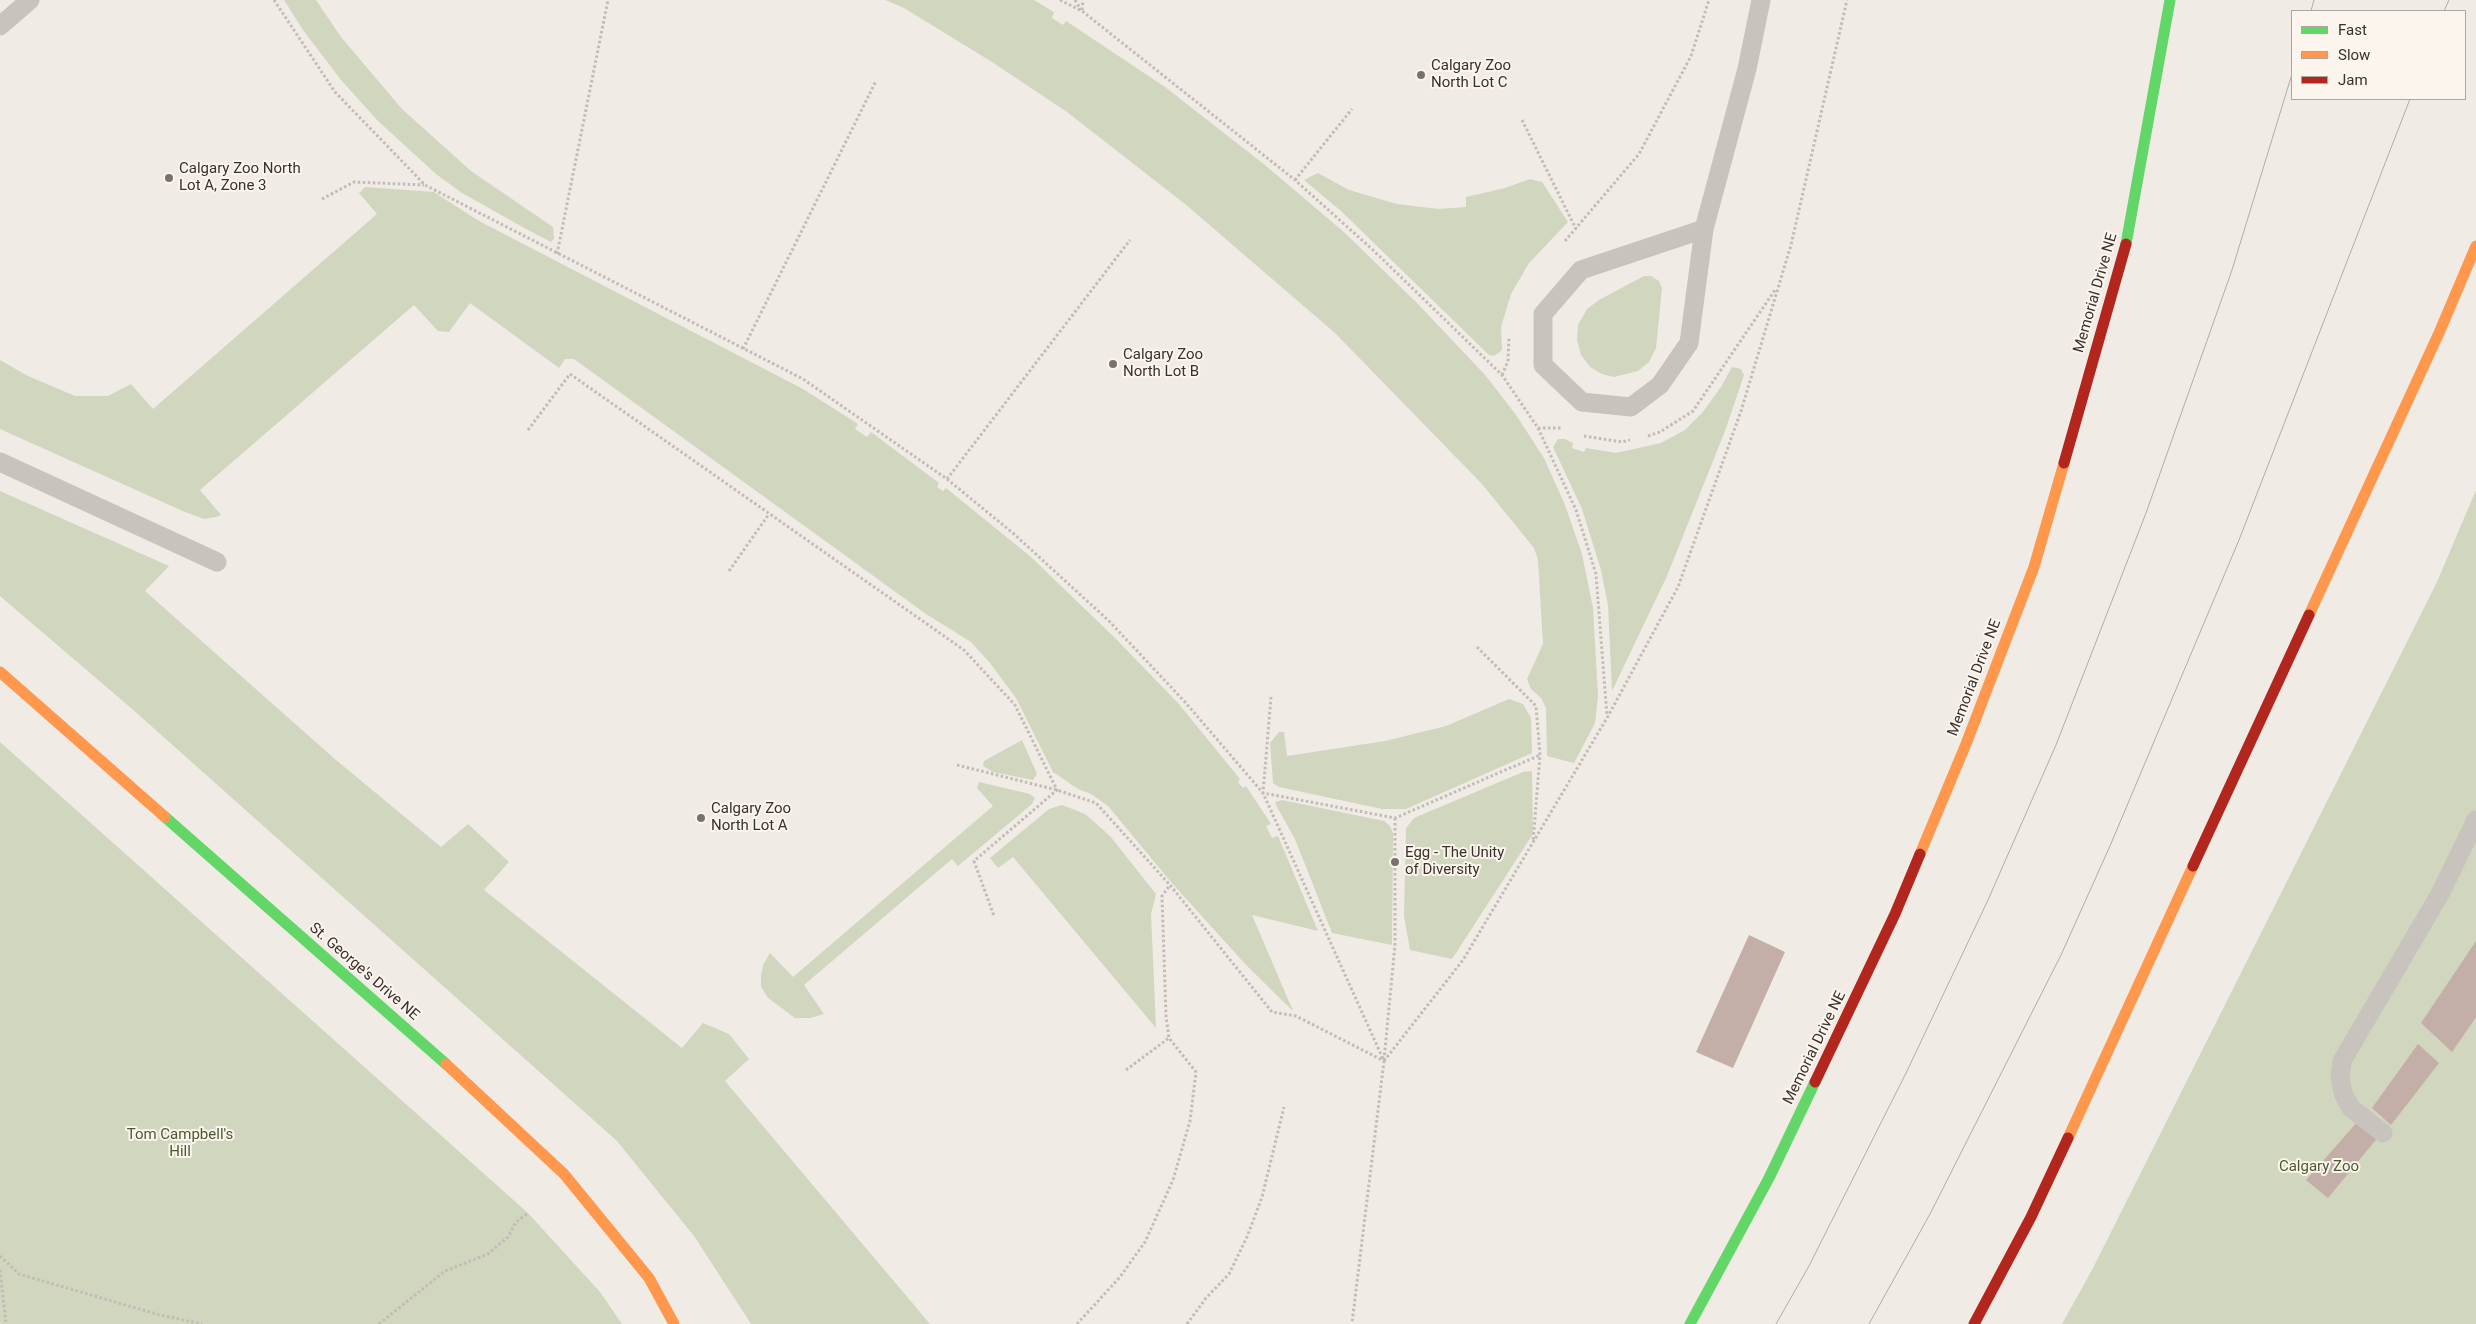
<!DOCTYPE html>
<html>
<head>
<meta charset="utf-8">
<style>
  body { margin:0 }
  #map { position:relative; width:2476px; height:1324px; overflow:hidden; background:#f0ebe5; font-family:Roboto,sans-serif }
  canvas { display:block }
  .legend { position:absolute; left:2291px; top:10px; width:175px; height:90px; box-sizing:border-box; background:#fbf5ee; border:1px solid #aea6a0; margin:0; padding:6px 9px; list-style:none; font-size:15px; color:#3b302b }
  .legend li { display:flex; align-items:center; gap:10px; height:25px }
  .legend b { width:25px; border:1px solid #aea6a0 }
</style>
</head>
<body>
<div id="map">
<canvas width="2476" height="1324"></canvas>
<ul class="legend">
<li><b style="height:6px;background:#63d668"></b>Fast</li>
<li><b style="height:6px;background:#ff974d"></b>Slow</li>
<li><b style="height:6px;background:#b3261e"></b>Jam</li>
</ul>
</div>
<script>
const context = document.querySelector('canvas').getContext('2d');
context.lineJoin = 'round';
function fillPath(path, color) { context.fillStyle = color; context.fill(path, 'evenodd'); }
const toPath = rows => new Path2D(rows.map(r => 'M' + r).join(''));
function strokePath(path, color, width, dash) { context.strokeStyle = color; context.lineWidth = width; context.lineCap = dash ? 'butt' : 'round'; context.setLineDash(dash || []); context.stroke(path); }
function write(font, color, halo, rows, align = 'center') {
  context.font = font + ' Roboto,sans-serif'; context.lineWidth = 4; context.setLineDash([]); context.textBaseline = 'middle'; context.strokeStyle = halo; context.fillStyle = color; for (const [text, x, y, turn = 0] of rows) {
    context.save(); context.translate(x, y); context.rotate((+turn || 0) * Math.PI / 180); context.textAlign = isNaN(turn) ? turn : align; if (halo) context.strokeText(text, 0, 0); context.fillText(text, 0, 0); context.restore();
  }
}
fillPath(toPath([
  [284,0,316,0,341,37,402,109,471,171,553,227,554,239,551,242,528,230,462,193,436,174,378,121,341,80,303,30],
  [885,0,1034,0,1054,12,1052,18,1063,25,1066,21,1165,87,1265,165,1345,233,1418,304,1486,376,1516,415,1544,458,1565,505,1582,554,1593,608,1598,696,1595,723,1574,763,1547,756,1546,708,1541,698,1531,689,1527,679,1543,644,1538,560,1534,548,1482,484,1335,333,1185,204,1067,112,992,62,904,8],
  [1318,173,1349,190,1397,204,1439,209,1466,207,1466,197,1505,188,1530,179,1542,182,1568,222,1529,263,1511,294,1501,327,1502,350,1494,356,1489,355,1341,211,1304,180],
  [365,187,434,192,479,221,803,389,858,424,855,429,867,437,871,432,939,483,937,487,943,491,946,488,1031,557,1115,638,1178,703,1240,779,1238,782,1243,788,1246,786,1271,824,1266,826,1272,838,1278,836,1318,931,1252,915,1293,1011,1246,965,1171,882,1108,806,1091,794,1078,789,1053,772,1016,698,990,663,971,642,926,614,574,359,565,359,559,368,470,303,449,332,438,331,414,305,200,490,221,515,216,517,204,519,185,512,0,429,0,360,28,376,75,396,108,396,131,384,153,409,377,214,359,193],
  [1644,276,1651,276,1659,281,1662,288,1656,348,1649,362,1638,371,1614,377,1602,374,1590,367,1581,355,1577,340,1578,325,1587,309,1599,300],
  [1732,367,1741,369,1744,375,1725,431,1667,576,1612,691,1608,605,1601,570,1582,509,1553,447,1558,439,1565,439,1573,443,1572,448,1584,452,1586,448,1616,453,1661,443,1685,430,1702,413,1721,387],
  [2476,490,2476,1324,2062,1324,2092,1270,2437,582],
  [0,491,169,566,145,591,336,760,441,847,468,824,509,862,484,890,682,1048,703,1023,729,1034,749,1059,725,1081,930,1324,751,1324,694,1236,617,1141,131,708,0,596],
  [1509,699,1523,704,1531,718,1532,753,1406,809,1382,809,1279,787,1273,783,1270,743,1279,732,1284,732,1287,756,1385,741,1446,726],
  [1022,740,1037,774,1033,780,993,772,983,766,984,761],
  [0,742,528,1213,600,1292,622,1324,0,1324],
  [1532,771,1533,834,1452,959,1410,950,1404,916,1406,828,1414,818,1523,772],
  [979,782,1030,794,1035,798,1032,804,958,866,952,859,804,985,824,1014,810,1018,795,1018,768,998,761,987,761,976,763,965,770,953,793,977,993,806,977,788],
  [1282,800,1384,821,1390,826,1393,833,1392,945,1332,933,1295,839,1277,807,1275,802],
  [1062,805,1085,814,1110,836,1156,894,1151,914,1156,1028,1013,857,998,868,990,858,1049,809]
]), '#d1d6bf');
fillPath(toPath([
  [1749,935,1785,952,1733,1068,1696,1052],
  [2476,941,2476,1017,2452,1052,2421,1023],
  [2418,1044,2439,1063,2391,1125,2372,1108],
  [2359,1120,2379,1136,2328,1198,2306,1180]
]), '#c3afa7');
strokePath(toPath([
  [274,0,335,92,425,185,803,379,947,479,1014,534,1109,621,1185,702,1263,793,1395,818,1540,755],
  [1060,0,1082,11,1295,180,1373,250,1502,375,1538,428,1576,510,1596,574,1607,716],
  [1075,0,1081,10],
  [1082,10,1083,0],
  [1522,120,1576,229],
  [1295,180,1352,109],
  [322,199,354,182,424,185],
  [1565,241,1639,154,1691,56,1709,0],
  [557,254,608,0],
  [743,349,876,81],
  [1502,375,1508,361,1509,337],
  [1538,428,1562,428],
  [528,430,570,374,964,650,1015,705,1057,790,974,861,994,916],
  [1584,436,1622,442,1630,440],
  [1648,436,1660,432,1693,411,1775,290],
  [947,479,1130,240],
  [729,571,769,514],
  [1477,647,1536,706,1540,755,1533,842],
  [1271,697,1263,793,1384,1061,1352,1323],
  [957,765,1057,790,1096,803,1170,885],
  [1384,1060,1395,945,1395,818],
  [1384,1061,1463,960,1607,718,1678,587,1741,411,1791,245,1847,0],
  [1126,1070,1169,1038],
  [0,1256,19,1274,160,1315,202,1324],
  [0,1270,6,1324],
  [379,1324,445,1271,488,1254,508,1237,516,1222,528,1213],
  [1077,1324,1120,1277,1145,1242,1173,1180,1190,1121,1196,1072,1169,1038,1166,1016,1162,896,1170,885,1272,1012,1296,1016,1384,1061],
  [1187,1324,1206,1298,1229,1274,1247,1237,1262,1197,1284,1107]
]), '#c2bbb6', 3, [2.5, 2.5]);
strokePath(toPath([
  [0,26,30,0],
  [1704,229,1581,270,1543,314,1543,365,1582,402,1631,407,1660,385,1689,343,1704,229,1747,69,1761,0],
  [0,462,217,562],
  [2383,1133,2351,1108,2343,1093,2340,1077,2342,1061,2440,894,2476,820]
]), '#c9c3be', 19);
strokePath(toPath([
  [2126,244,2170,0],
  [165,817,446,1064],
  [1690,1324,1769,1178,1815,1082]
]), '#63d668', 11);
strokePath(toPath([
  [2309,615,2439,333,2476,246],
  [0,672,165,817],
  [1920,854,1966,744,2034,567,2064,463],
  [446,1064,564,1174,649,1278,674,1324],
  [2068,1138,2193,866]
]), '#ff974d', 11);
strokePath(toPath([
  [2064,463,2126,244],
  [2193,866,2309,615],
  [1815,1082,1895,914,1920,854],
  [1974,1324,2031,1217,2068,1138]
]), '#b3261e', 11);
strokePath(toPath([
  [2311,11,2314,0],
  [2444,11,2449,0],
  [1776,1324,1809,1266,1907,1071,1988,900,2056,745,2146,513,2232,270,2292,74],
  [1869,1324,1930,1214,2061,955,2110,846,2239,540,2410,99]
]), '#b1aca8', 1);
for (const [x, y, r, color] of [
  [1421,75,5,"#7a716c"],
  [169,178,5,"#7a716c"],
  [1113,364,5,"#7a716c"],
  [701,818,5,"#7a716c"],
  [1395,862,5,"#7a716c"]
]) { const dot = new Path2D(); dot.arc(x, y, r, 0, 2 * Math.PI); context.fillStyle = color; context.fill(dot); strokePath(dot, '#fbf5ee', 2); }
write('15px', '#3b302b', '#fbf5ee', [
  ["Calgary Zoo",1431,66],
  ["North Lot C",1431,83],
  ["Calgary Zoo North",179,169],
  ["Lot A, Zone 3",179,186],
  ["Calgary Zoo",1123,355],
  ["North Lot B",1123,372],
  ["Calgary Zoo",711,809],
  ["North Lot A",711,826],
  ["Egg - The Unity",1405,853],
  ["of Diversity",1405,870]
], 'left');
write('15px', '#3b302b', '#fbf5ee', [
  ["Memorial Drive NE",2096,293,-74],
  ["Memorial Drive NE",1975,678,-69],
  ["St. George's Drive NE",364,972,41],
  ["Memorial Drive NE",1815,1048,-64]
]);
write('15px', '#4a5a2e', '#fbf5ee', [
  ["Tom Campbell's",180,1135],
  ["Hill",180,1152],
  ["Calgary Zoo",2319,1167]
]);
</script>
</body>
</html>
